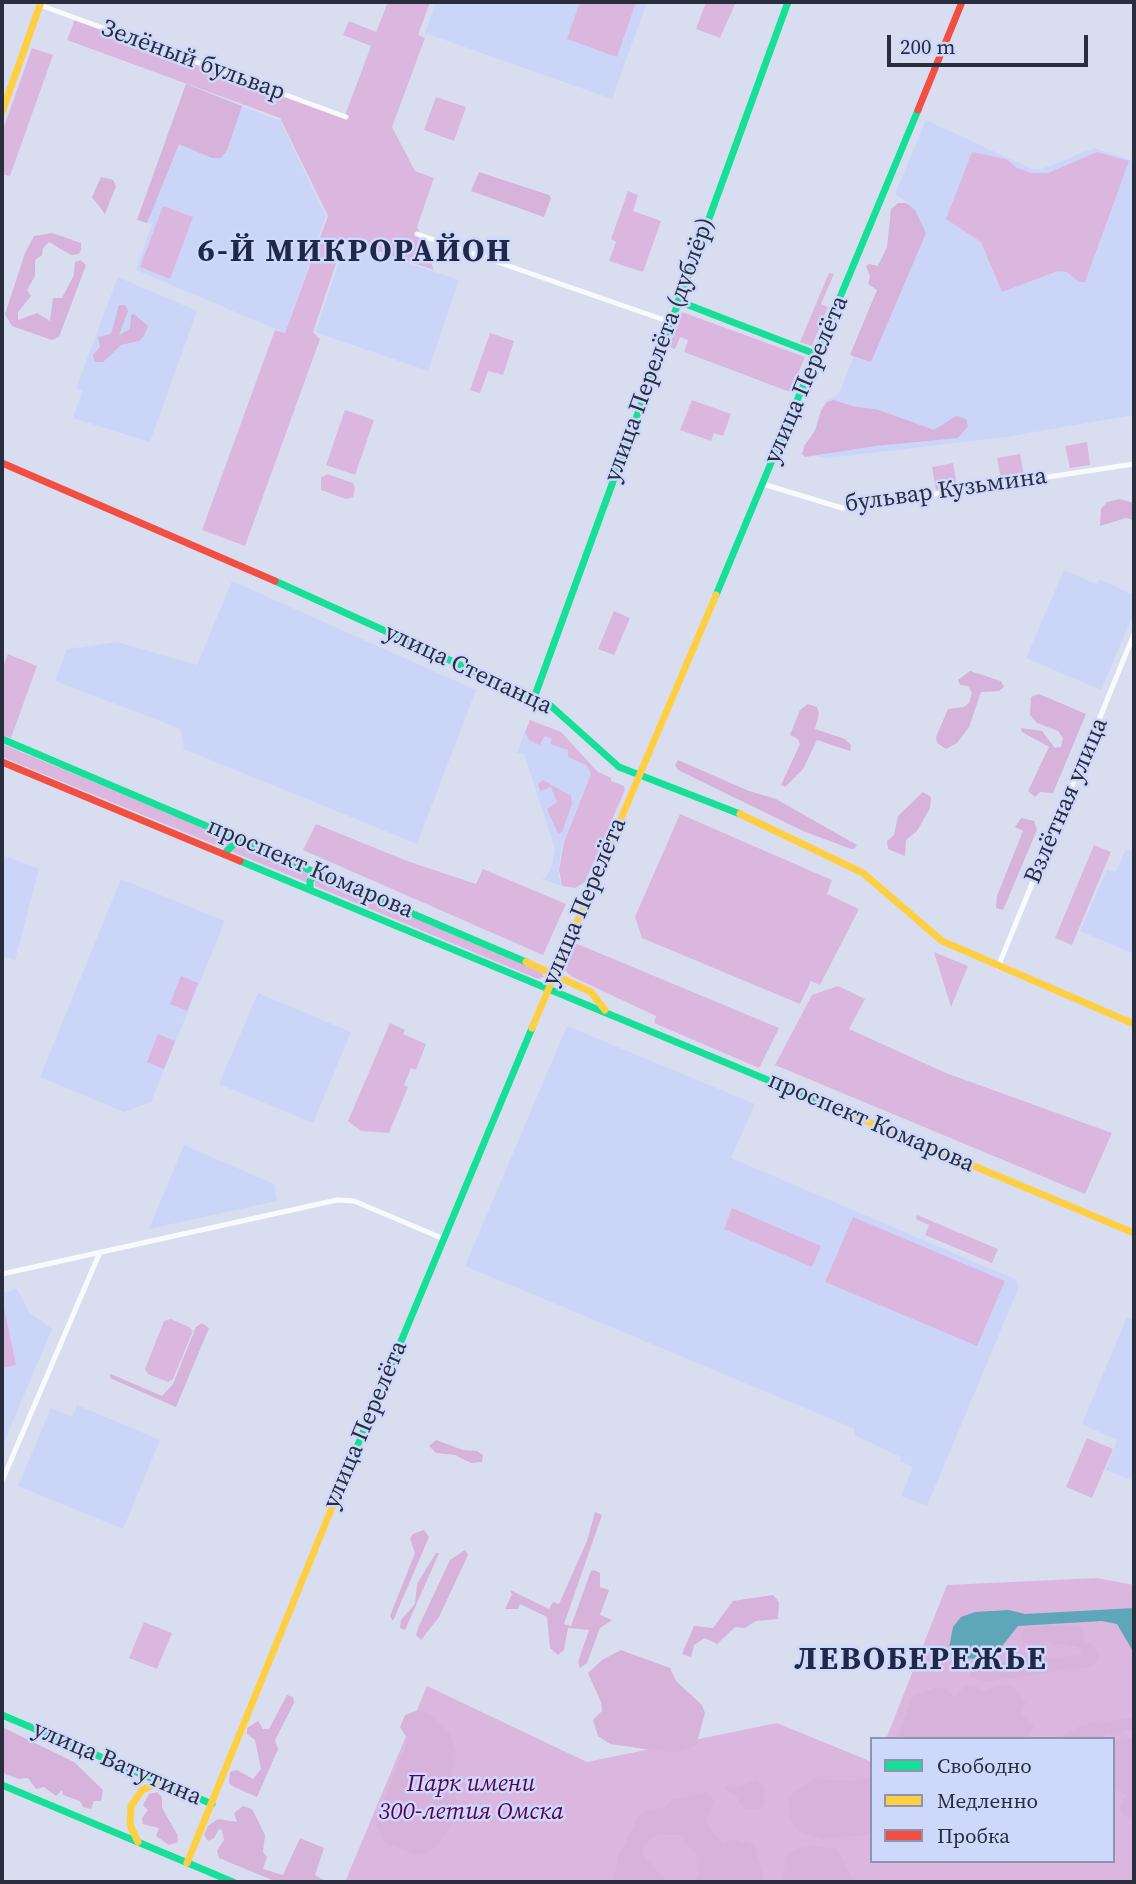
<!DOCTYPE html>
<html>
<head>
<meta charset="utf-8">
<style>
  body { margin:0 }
  #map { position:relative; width:1136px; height:1884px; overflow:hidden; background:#d8def0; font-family:"Source Serif 4",serif }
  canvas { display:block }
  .frame { position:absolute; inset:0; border:4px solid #292e3e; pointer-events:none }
  .legend { position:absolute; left:870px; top:1737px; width:245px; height:126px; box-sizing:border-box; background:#ced8fa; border:2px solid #8c94af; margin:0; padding:9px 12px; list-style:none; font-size:21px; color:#292e3e }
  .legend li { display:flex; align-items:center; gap:14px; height:35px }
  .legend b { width:35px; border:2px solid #8c94af }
  .scale { position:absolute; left:887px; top:35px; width:201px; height:32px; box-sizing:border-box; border:4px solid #292e3e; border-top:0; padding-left:9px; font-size:21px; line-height:24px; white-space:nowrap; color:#292e3e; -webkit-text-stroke:5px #ced8fa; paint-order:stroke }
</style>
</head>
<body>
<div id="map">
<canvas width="1136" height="1884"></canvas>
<div class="frame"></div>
<ul class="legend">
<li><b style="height:9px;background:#16e098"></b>Свободно</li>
<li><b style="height:9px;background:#ffcf43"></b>Медленно</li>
<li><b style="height:9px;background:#f24e42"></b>Пробка</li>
</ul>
<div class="scale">200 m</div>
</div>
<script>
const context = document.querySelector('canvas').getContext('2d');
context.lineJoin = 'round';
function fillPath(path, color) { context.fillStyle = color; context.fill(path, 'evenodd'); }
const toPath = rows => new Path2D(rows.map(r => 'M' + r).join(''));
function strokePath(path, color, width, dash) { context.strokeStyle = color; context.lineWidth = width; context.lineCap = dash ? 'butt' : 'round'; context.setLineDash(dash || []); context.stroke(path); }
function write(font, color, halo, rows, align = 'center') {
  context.font = font + ' "Source Serif 4",serif'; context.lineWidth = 5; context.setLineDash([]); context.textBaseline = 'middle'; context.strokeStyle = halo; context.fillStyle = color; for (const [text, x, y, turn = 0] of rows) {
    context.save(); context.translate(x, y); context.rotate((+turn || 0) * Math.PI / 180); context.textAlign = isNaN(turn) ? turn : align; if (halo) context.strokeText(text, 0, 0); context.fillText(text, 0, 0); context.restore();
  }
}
fillPath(toPath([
  [436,2,647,2,612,99,425,33],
  [186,84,280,121,326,216,285,333,136,270,152,224,137,220],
  [926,120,1032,169,1042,169,1094,148,1134,161,1134,415,1006,437,829,458,804,454,827,400,839,394,910,210,907,202,895,194],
  [346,242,459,280,428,371,315,332],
  [118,277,197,311,150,442,73,418,82,391,76,388],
  [1064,570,1096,584,1099,579,1134,595,1134,613,1101,690,1026,658],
  [232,581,476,690,417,844,184,749,181,729,55,681,67,649,117,642,197,665],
  [525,732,529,740,542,744,545,736,553,739,551,744,568,750,568,757,587,766,591,774,562,846,558,875,562,886,542,879,547,876,552,865,555,849,524,753,517,753],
  [1126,849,1134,853,1134,954,1080,931,1107,869,1116,872],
  [2,855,39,869,15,960,2,956],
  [121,879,225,921,151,1102,124,1112,40,1077],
  [258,993,351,1032,313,1123,219,1084],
  [567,1026,755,1104,731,1158,1017,1280,1019,1287,927,1506,901,1496,913,1467,900,1461,901,1457,854,1435,855,1429,465,1266],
  [184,1145,274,1184,277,1201,149,1229],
  [17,1289,30,1313,52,1329,2,1447,2,1293],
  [1127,1317,1134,1320,1134,1481,1106,1470,1117,1440,1082,1424],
  [77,1405,160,1440,123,1529,18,1486,51,1408,72,1417]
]), '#cbd5f8');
fillPath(toPath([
  [388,2,430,2,418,35,425,38,392,127,415,171,434,178,417,227,434,270,344,240,313,332,320,339,245,546,202,530,275,330,285,333,328,216,280,118,67,40,75,19,344,118,371,46,343,35,349,21,376,32],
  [580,2,636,2,617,57,567,39],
  [706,2,736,2,720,38,696,29],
  [32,48,53,55,10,176,2,174,2,132],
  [436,97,466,107,454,141,424,130],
  [972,152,1006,159,1017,168,1031,173,1048,173,1097,152,1129,161,1085,282,1079,282,1067,272,1058,271,1002,292,981,242,946,219],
  [628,191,638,195,633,211,661,221,643,272,609,261,616,242,611,239],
  [163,206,193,217,170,279,140,267],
  [829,273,834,274,821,304,828,307,812,346,800,342],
  [682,312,805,357,790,392,684,352,688,340,680,337,675,349,669,347],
  [490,333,514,341,503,375,488,371,480,393,470,390],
  [692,400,731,414,723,436,714,433,711,441,680,430],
  [345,410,374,420,355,475,326,465],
  [1087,442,1090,465,1070,468,1065,446],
  [1020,454,1024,475,1001,479,997,458],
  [953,463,957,486,936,490,932,467],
  [327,474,353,483,355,488,353,497,346,499,321,490,321,478],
  [614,611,630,618,614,655,598,649],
  [8,654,37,666,11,738,2,735,2,669],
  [530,720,561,732,598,772,611,778,611,781,624,786,625,790,585,882,575,888,562,886,559,870,564,842,591,774,587,766,568,757,568,750,550,744,552,739,545,736,540,745,529,740,525,732],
  [2,744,312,873,308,877,308,883,2,757],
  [543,780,571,796,572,804,562,832,558,834,547,809,557,802,551,787,540,791,538,784],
  [680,814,832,880,827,894,859,909,820,985,811,981,800,1004,642,938,635,917],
  [316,824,407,861,476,884,483,869,566,904,543,955,303,850],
  [1094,845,1111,852,1072,945,1055,938],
  [315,876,541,972,544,977,538,979,315,886],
  [575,943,779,1028,759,1068,654,1023,656,1016,573,977,563,969],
  [934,952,968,966,951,1007],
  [181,976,198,983,187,1011,170,1004],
  [838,986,865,999,849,1029,946,1073,1112,1133,1085,1194,775,1065,812,995],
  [390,1023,405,1030,403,1034,426,1044,416,1070,411,1068,404,1085,408,1087,389,1133,361,1131,348,1121],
  [158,1034,175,1041,164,1069,147,1062],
  [732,1208,821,1246,812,1267,724,1229],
  [917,1215,998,1249,992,1263,925,1235,929,1225,916,1219],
  [853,1217,1005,1281,977,1346,825,1282],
  [2,1298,16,1365,2,1368],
  [171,1319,189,1327,193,1331,173,1379,168,1382,148,1374,145,1369,164,1321],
  [1087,1438,1113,1449,1092,1498,1066,1487],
  [1097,1578,1134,1585,1134,1882,345,1882,427,1686,587,1762,777,1723,872,1762,872,1861,1113,1861,1113,1739,886,1739,947,1585],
  [144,1622,172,1633,157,1669,129,1658]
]), '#dbb7e0');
fillPath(toPath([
  [186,84,242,106,227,150,221,158,212,158,179,144,147,223,137,220],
  [479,172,549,195,551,198,544,217,471,191],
  [101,177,113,180,116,186,105,214,92,197],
  [898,203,906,203,915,210,926,233,871,362,850,355,877,290,868,284,870,276,866,266,869,264,878,266,887,247,891,209],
  [52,233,81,243,81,250,79,254,71,255,49,242,43,248,42,255,35,260,35,276,27,290,31,296,18,312,18,320,37,313,50,321,53,298,62,298,74,275,75,262,81,260,86,265,59,337,52,340,12,326,5,314,25,253,34,236],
  [119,305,125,305,128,311,119,335,130,329,131,315,134,314,148,326,144,336,139,341,121,345,103,362,95,362,93,355,100,347,98,337,111,334],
  [833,400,856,407,876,409,934,430,956,416,966,419,968,426,958,438,875,446,805,457,802,454,804,446,815,431,821,411,826,403],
  [1120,499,1134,503,1133,520,1126,518,1100,526,1101,509,1107,502],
  [970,671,1001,681,1004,687,999,691,981,692,969,727,957,743,946,749,937,743,936,737,948,709,964,707,969,703,972,693,968,686,960,685,958,680],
  [1039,694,1086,714,1053,793,1040,792,1035,797,1028,791,1049,747,1022,732,1021,728,1042,731,1055,748,1061,747,1063,738,1058,731,1037,723,1030,715,1031,697],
  [808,704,817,707,819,713,815,729,845,739,851,745,850,751,817,740,803,769,785,787,781,785,800,744,798,739,790,735,800,710],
  [678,760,749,791,776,799,857,845,854,849,851,849,803,831,678,770,675,765],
  [923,792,931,797,930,808,917,831,906,840,905,856,888,849,887,841,894,835,898,816],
  [1021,818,1034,821,1037,830,1003,910,996,908,997,896,1023,831,1015,827],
  [202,1323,209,1328,176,1407,110,1378,110,1374,113,1375,162,1396,173,1384,196,1327],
  [436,1440,463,1450,477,1451,483,1455,482,1462,471,1463,455,1455,436,1453,429,1446],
  [595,1512,602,1515,564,1624,571,1626,591,1571,594,1570,600,1573,600,1587,609,1590,600,1615,612,1620,600,1628,587,1663,580,1668,578,1662,589,1630,568,1628,564,1650,558,1655,550,1648,547,1617,520,1604,518,1609,505,1609,512,1594,510,1590,549,1609,553,1602,559,1604,587,1541],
  [424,1530,429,1537,393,1621,390,1616,415,1553,410,1539,413,1534],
  [465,1550,468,1555,439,1617,421,1640,416,1635,419,1626,450,1560],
  [436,1553,439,1553,405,1630,400,1628,401,1620,415,1604,417,1584],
  [773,1595,779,1602,778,1619,756,1621,745,1628,735,1627,717,1644,705,1638,694,1645,691,1657,682,1654,694,1626,713,1628,733,1601],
  [1082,1625,1085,1641,1095,1647,1100,1655,1098,1662,1088,1667,986,1682,970,1676,970,1670,975,1665,1081,1655,1083,1649,1065,1644,1053,1645,1047,1640,1035,1645,1023,1642,1021,1634,1025,1627],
  [621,1650,670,1668,676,1681,702,1705,705,1713,696,1746,673,1753,610,1744,598,1736,593,1720,602,1711,601,1702,588,1673,602,1660],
  [973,1685,983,1691,995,1686,1011,1685,1026,1703,1021,1713,1034,1726,1028,1738,897,1739,912,1697,936,1687,946,1689,955,1697,964,1687],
  [287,1695,293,1697,294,1703,275,1740,278,1749,257,1797,234,1787,229,1783,230,1772,237,1770,253,1779,261,1769,255,1740,247,1734,247,1728,258,1721,263,1729,269,1729],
  [419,1710,434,1717,450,1734,456,1754,451,1772,457,1805,451,1824,437,1846,420,1856,384,1843,375,1819,404,1752,407,1738,400,1727,405,1715],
  [1134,1717,1134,1728,1115,1734,1106,1732,1103,1739,1057,1738,1082,1725],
  [2,1727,74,1762,103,1790,101,1801,94,1801,91,1809,83,1807,80,1801,63,1795,62,1790,56,1796,44,1787,36,1789,28,1778,19,1779,5,1774,2,1768],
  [1134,1737,1134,1821,1121,1814,1120,1805,1126,1795,1113,1789,1113,1742],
  [872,1777,872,1834,823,1840,798,1831,790,1819,788,1797,814,1779,851,1781],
  [756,1780,764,1787,764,1805,759,1809,745,1809,735,1795,724,1789,726,1785,738,1787],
  [157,1792,162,1797,162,1808,177,1834,178,1842,169,1845,156,1836,159,1828,143,1824,142,1818,148,1810,143,1805,149,1794],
  [706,1792,714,1801,705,1821,709,1827,723,1844,734,1839,754,1845,763,1873,762,1882,696,1882,700,1873,695,1851,683,1843,684,1835,657,1835,644,1844,642,1853,666,1882,613,1882,618,1857,638,1817,647,1810,665,1808,672,1800],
  [243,1806,252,1809,265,1835,263,1852,267,1857,263,1869,283,1875,300,1838,324,1848,315,1875,327,1882,277,1882,219,1858,217,1851,224,1840,222,1830,219,1829,214,1838,208,1841,204,1835,208,1826,218,1819,237,1822,234,1813],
  [812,1846,837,1849,854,1882,782,1882,787,1857,796,1849]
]), '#d7b2db');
fillPath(toPath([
  [1134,1608,1134,1653,1117,1624,1102,1621,1018,1626,995,1655,979,1659,958,1658,949,1648,953,1627,961,1617,975,1612,1009,1610,1025,1614]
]), '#5ea7b9');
strokePath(toPath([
  [40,5,346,117],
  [417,234,670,322],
  [763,484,842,508,1134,464],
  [998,967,1134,634],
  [2,1274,337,1200,354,1201,444,1239],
  [2,1481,100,1252]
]), '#f9fafd', 5);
strokePath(toPath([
  [678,301,818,355],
  [275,581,551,706,619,767,740,814],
  [716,595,918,110],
  [534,698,788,2],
  [2,739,526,962],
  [224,854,234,844,232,836],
  [240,861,852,1115],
  [310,890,310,881,318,872],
  [346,1473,532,1028],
  [2,1715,212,1804],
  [2,1785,233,1882]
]), '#16e098', 7);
strokePath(toPath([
  [2,112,41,2],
  [740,814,863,873,942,941,1134,1024],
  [526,962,591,992,605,1010],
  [532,1028,716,595],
  [852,1115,1134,1233],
  [138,1842,130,1825,131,1806,142,1790,160,1782],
  [187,1863,346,1473]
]), '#ffcf43', 7);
strokePath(toPath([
  [918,110,962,2],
  [2,463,275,581],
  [2,762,240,861]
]), '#f24e42', 7);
write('24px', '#292e3e', '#ced8fa', [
  ["Зелёный бульвар",193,61,20],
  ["улица Перелёта (дублёр)",660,350,-70],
  ["улица Перелёта",807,380,-67],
  ["бульвар Кузьмина",946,491,-8],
  ["улица Степанца",468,670,25],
  ["Взлётная улица",1067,801,-67],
  ["проспект Комарова",310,869,23],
  ["улица Перелёта",585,902,-67],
  ["проспект Комарова",871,1123,23],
  ["улица Перелёта",366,1425,-67],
  ["улица Ватутина",117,1764,23]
]);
write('italic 24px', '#5a0053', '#ced8fa', [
  ["Парк имени",471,1785],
  ["300-летия Омска",471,1813]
]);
context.letterSpacing = '2px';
write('bold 32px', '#202848', '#ced8fa', [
  ["6-Й МИКРОРАЙОН",355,253],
  ["ЛЕВОБЕРЕЖЬЕ",921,1661]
]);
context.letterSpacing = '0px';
</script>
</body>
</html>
